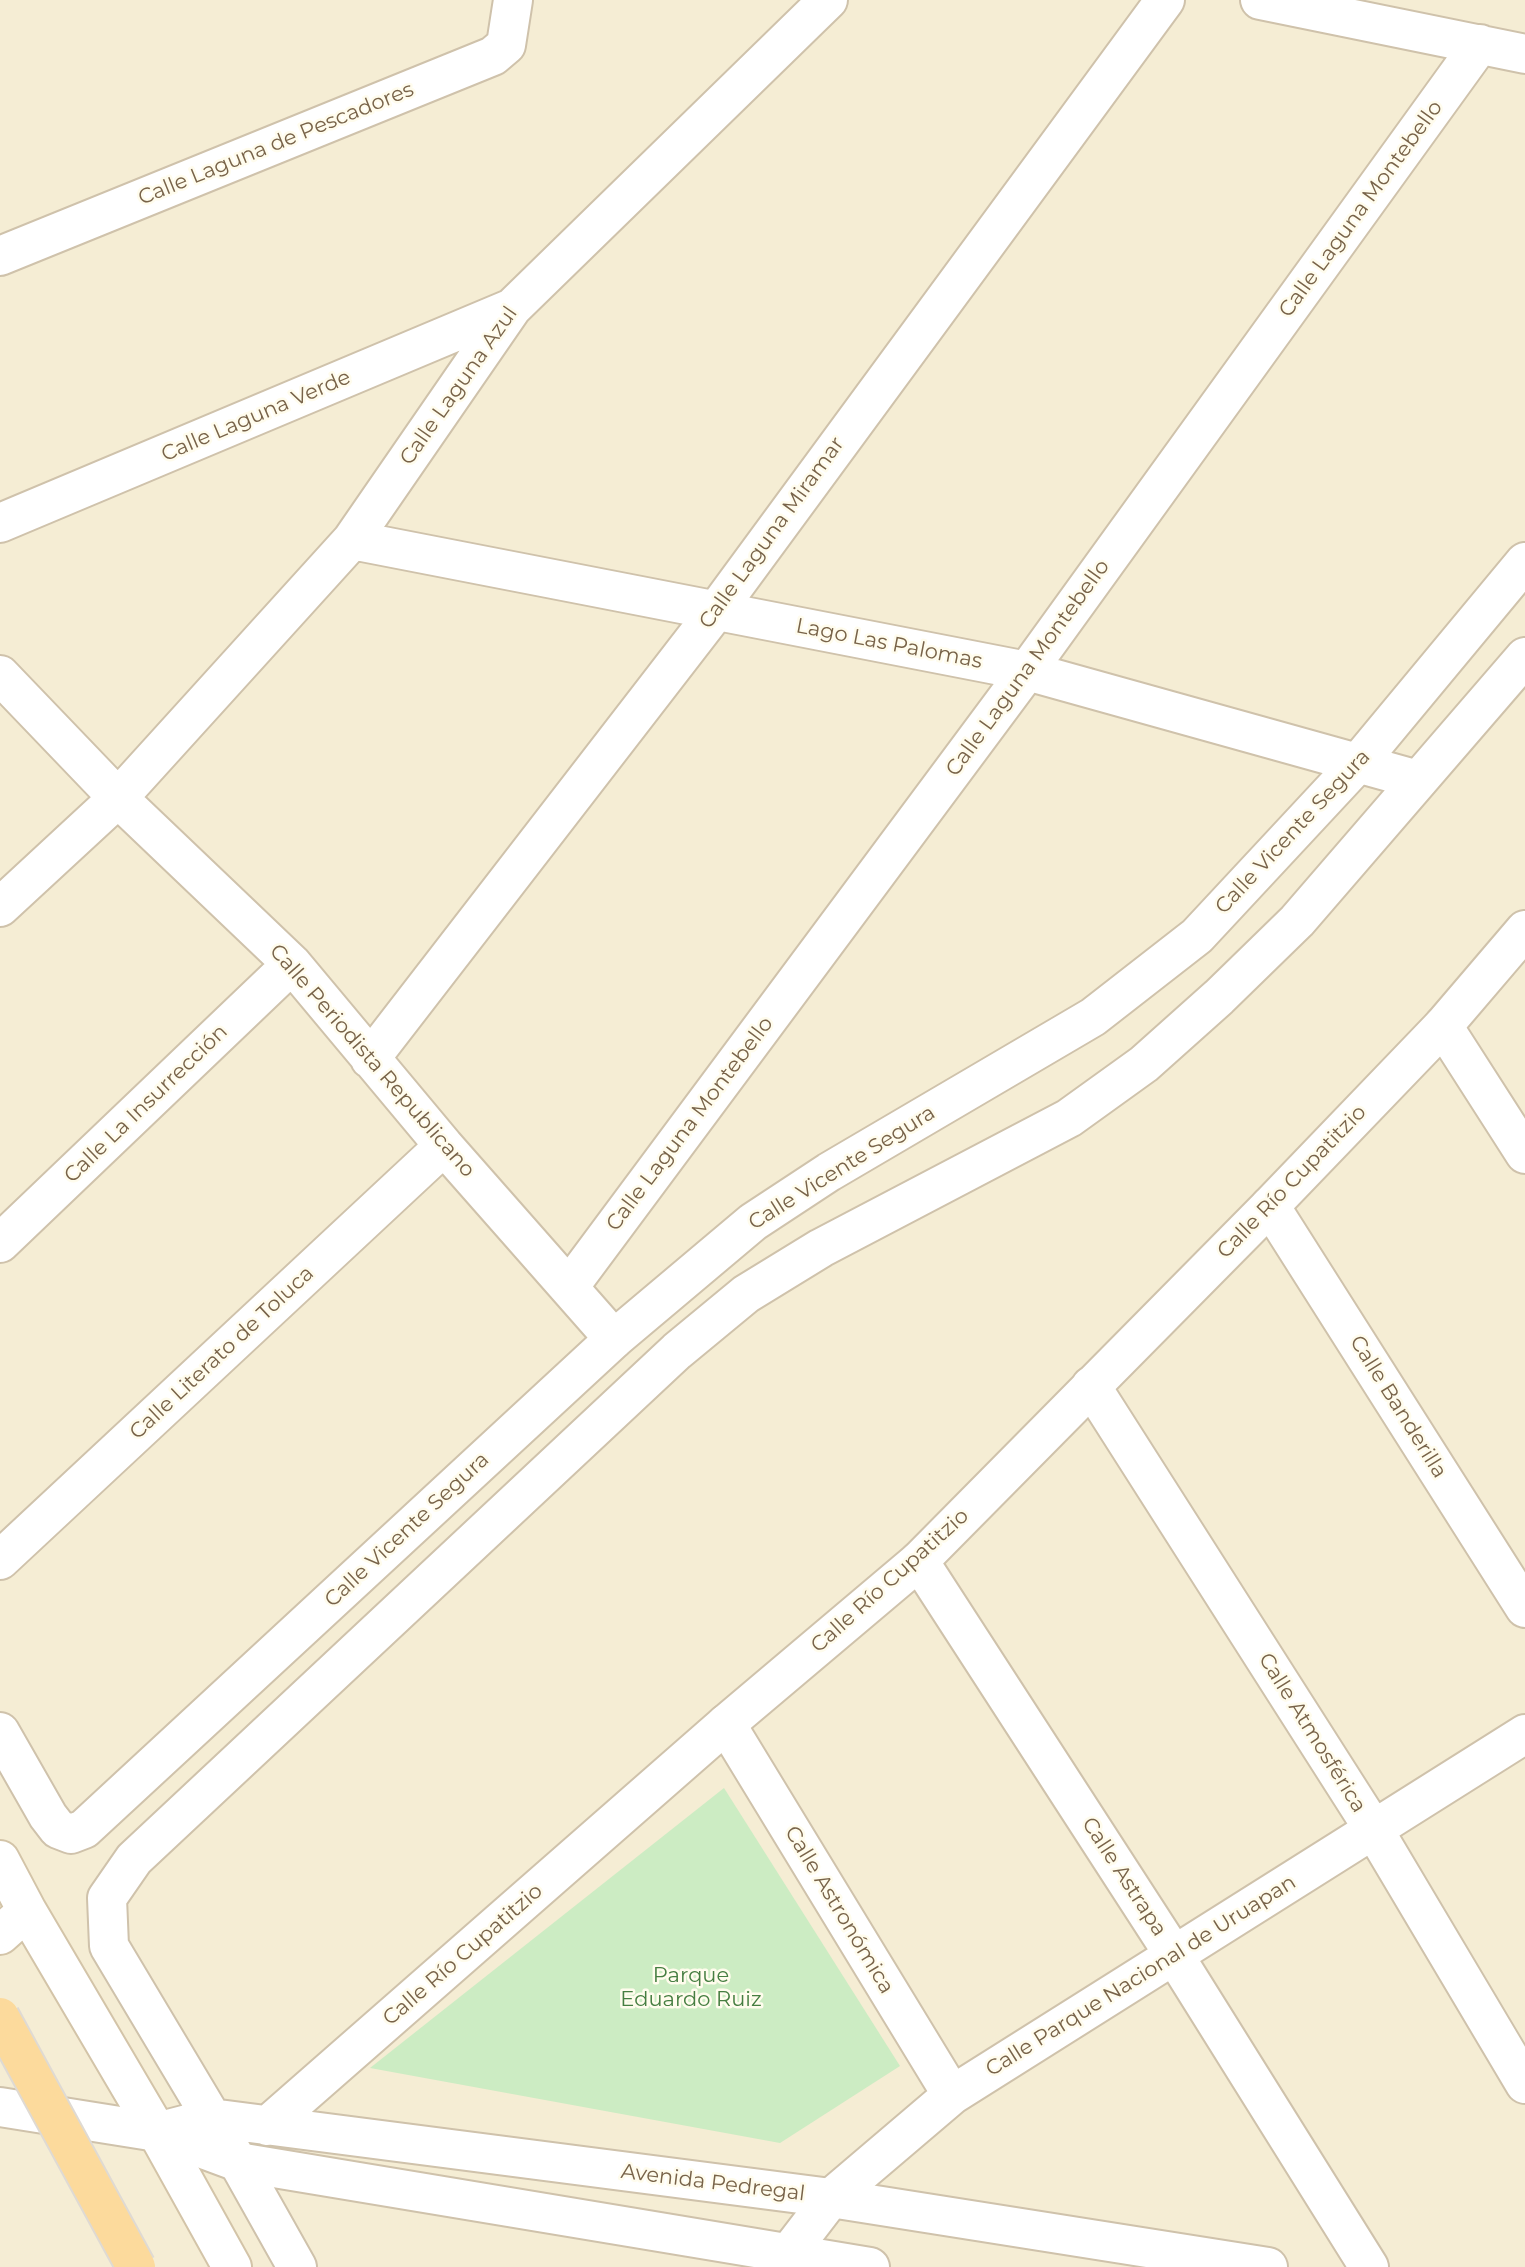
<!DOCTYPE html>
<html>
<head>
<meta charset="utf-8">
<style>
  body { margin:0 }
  canvas { display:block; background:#fdf9e6 }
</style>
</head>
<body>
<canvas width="1525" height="2267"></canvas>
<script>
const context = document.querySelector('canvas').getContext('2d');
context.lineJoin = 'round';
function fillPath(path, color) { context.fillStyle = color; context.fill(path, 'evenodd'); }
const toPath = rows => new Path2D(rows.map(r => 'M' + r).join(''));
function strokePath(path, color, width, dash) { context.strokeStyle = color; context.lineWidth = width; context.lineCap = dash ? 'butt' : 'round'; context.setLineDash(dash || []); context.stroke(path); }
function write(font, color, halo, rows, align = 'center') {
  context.font = font + ' Montserrat,sans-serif'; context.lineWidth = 5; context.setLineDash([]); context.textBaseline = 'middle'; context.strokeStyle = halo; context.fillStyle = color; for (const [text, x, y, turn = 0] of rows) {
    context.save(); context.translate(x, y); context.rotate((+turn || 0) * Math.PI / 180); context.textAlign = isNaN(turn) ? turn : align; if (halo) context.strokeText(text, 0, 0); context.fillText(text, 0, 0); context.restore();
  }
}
fillPath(toPath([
  [0,0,1525,0,1525,2267,0,2267]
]), '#f5edd4');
fillPath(toPath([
  [724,1788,900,2066,780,2143,370,2068]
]), '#ccecc3');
const minor = toPath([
  [1260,0,1525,54],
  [0,256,493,56,506,45,513,0],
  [0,523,512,308],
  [352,540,1027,671,1418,780],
  [0,675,118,798,292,964,444,1146,614,1339],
  [0,907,118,798,352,540,512,308,828,0],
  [1443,1026,1525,1154],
  [370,1059,716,611,1165,0],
  [1270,1206,1525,1608],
  [0,1243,292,964],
  [569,1287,1027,671,1480,44],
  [1091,1386,1374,1830,1525,2084],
  [0,1560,444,1146],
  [919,1561,1174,1955,1369,2267],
  [726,1724,952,2095],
  [238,2162,297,2267],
  [778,2267,831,2198,952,2095,1525,1734]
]);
const tertiary = toPath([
  [0,1732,48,1816,58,1829,71,1834,84,1829,614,1339,753,1222,829,1172,1093,1017,1197,936,1359,762,1525,562],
  [0,2107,157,2132,238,2162,870,2267],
  [267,2126,726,1724,919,1561,1270,1206,1443,1026,1525,930],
  [157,2132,211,2118,831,2198,1268,2267],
  [238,2162,109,1946,107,1898,134,1859,677,1351,746,1294,821,1248,1069,1118,1144,1064,1219,997,1297,921,1525,657]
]);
const secondary = toPath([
  [0,1860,27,1911,157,2132,232,2267],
  [0,1935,27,1911]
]);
strokePath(minor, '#cfc2ab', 42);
strokePath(tertiary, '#cfc2ab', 42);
strokePath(secondary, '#d3c4a8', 42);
strokePath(minor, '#fff', 38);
strokePath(tertiary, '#fff', 38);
strokePath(secondary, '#fff', 38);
const trunkBridge = toPath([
  [0,2017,136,2267]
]);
strokePath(trunkBridge, '#dfdad3', 42, []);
strokePath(trunkBridge, '#fcda9c', 38);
write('21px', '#786349', '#fffced', [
  ["Calle Laguna de Pescadores",276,144,-22],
  ["Calle Laguna Montebello",1361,209,-54],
  ["Calle Laguna Azul",459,386,-55],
  ["Calle Laguna Verde",256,416,-23],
  ["Calle Laguna Miramar",772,533,-54],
  ["Lago Las Palomas",889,644,11],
  ["Calle Laguna Montebello",1028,668,-54],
  ["Calle Vicente Segura",1293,832,-47],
  ["Calle Periodista Republicano",372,1061,49],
  ["Calle La Insurrección",146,1104,-44],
  ["Calle Laguna Montebello",690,1124,-53],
  ["Calle Vicente Segura",842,1168,-32],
  ["Calle Río Cupatitzio",1292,1182,-46],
  ["Calle Literato de Toluca",222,1353,-43],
  ["Calle Banderilla",1398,1407,58],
  ["Calle Vicente Segura",407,1530,-43],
  ["Calle Río Cupatitzio",890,1581,-42],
  ["Calle Atmosférica",1312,1733,58],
  ["Calle Astrapa",1124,1877,57],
  ["Calle Astronómica",839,1910,59],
  ["Calle Río Cupatitzio",463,1955,-41],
  ["Calle Parque Nacional de Uruapan",1141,1976,-32],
  ["Avenida Pedregal",713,2183,7]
]);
write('21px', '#467e41', '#fffced', [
  ["Parque",691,1976],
  ["Eduardo Ruiz",691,2000]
]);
</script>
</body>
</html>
